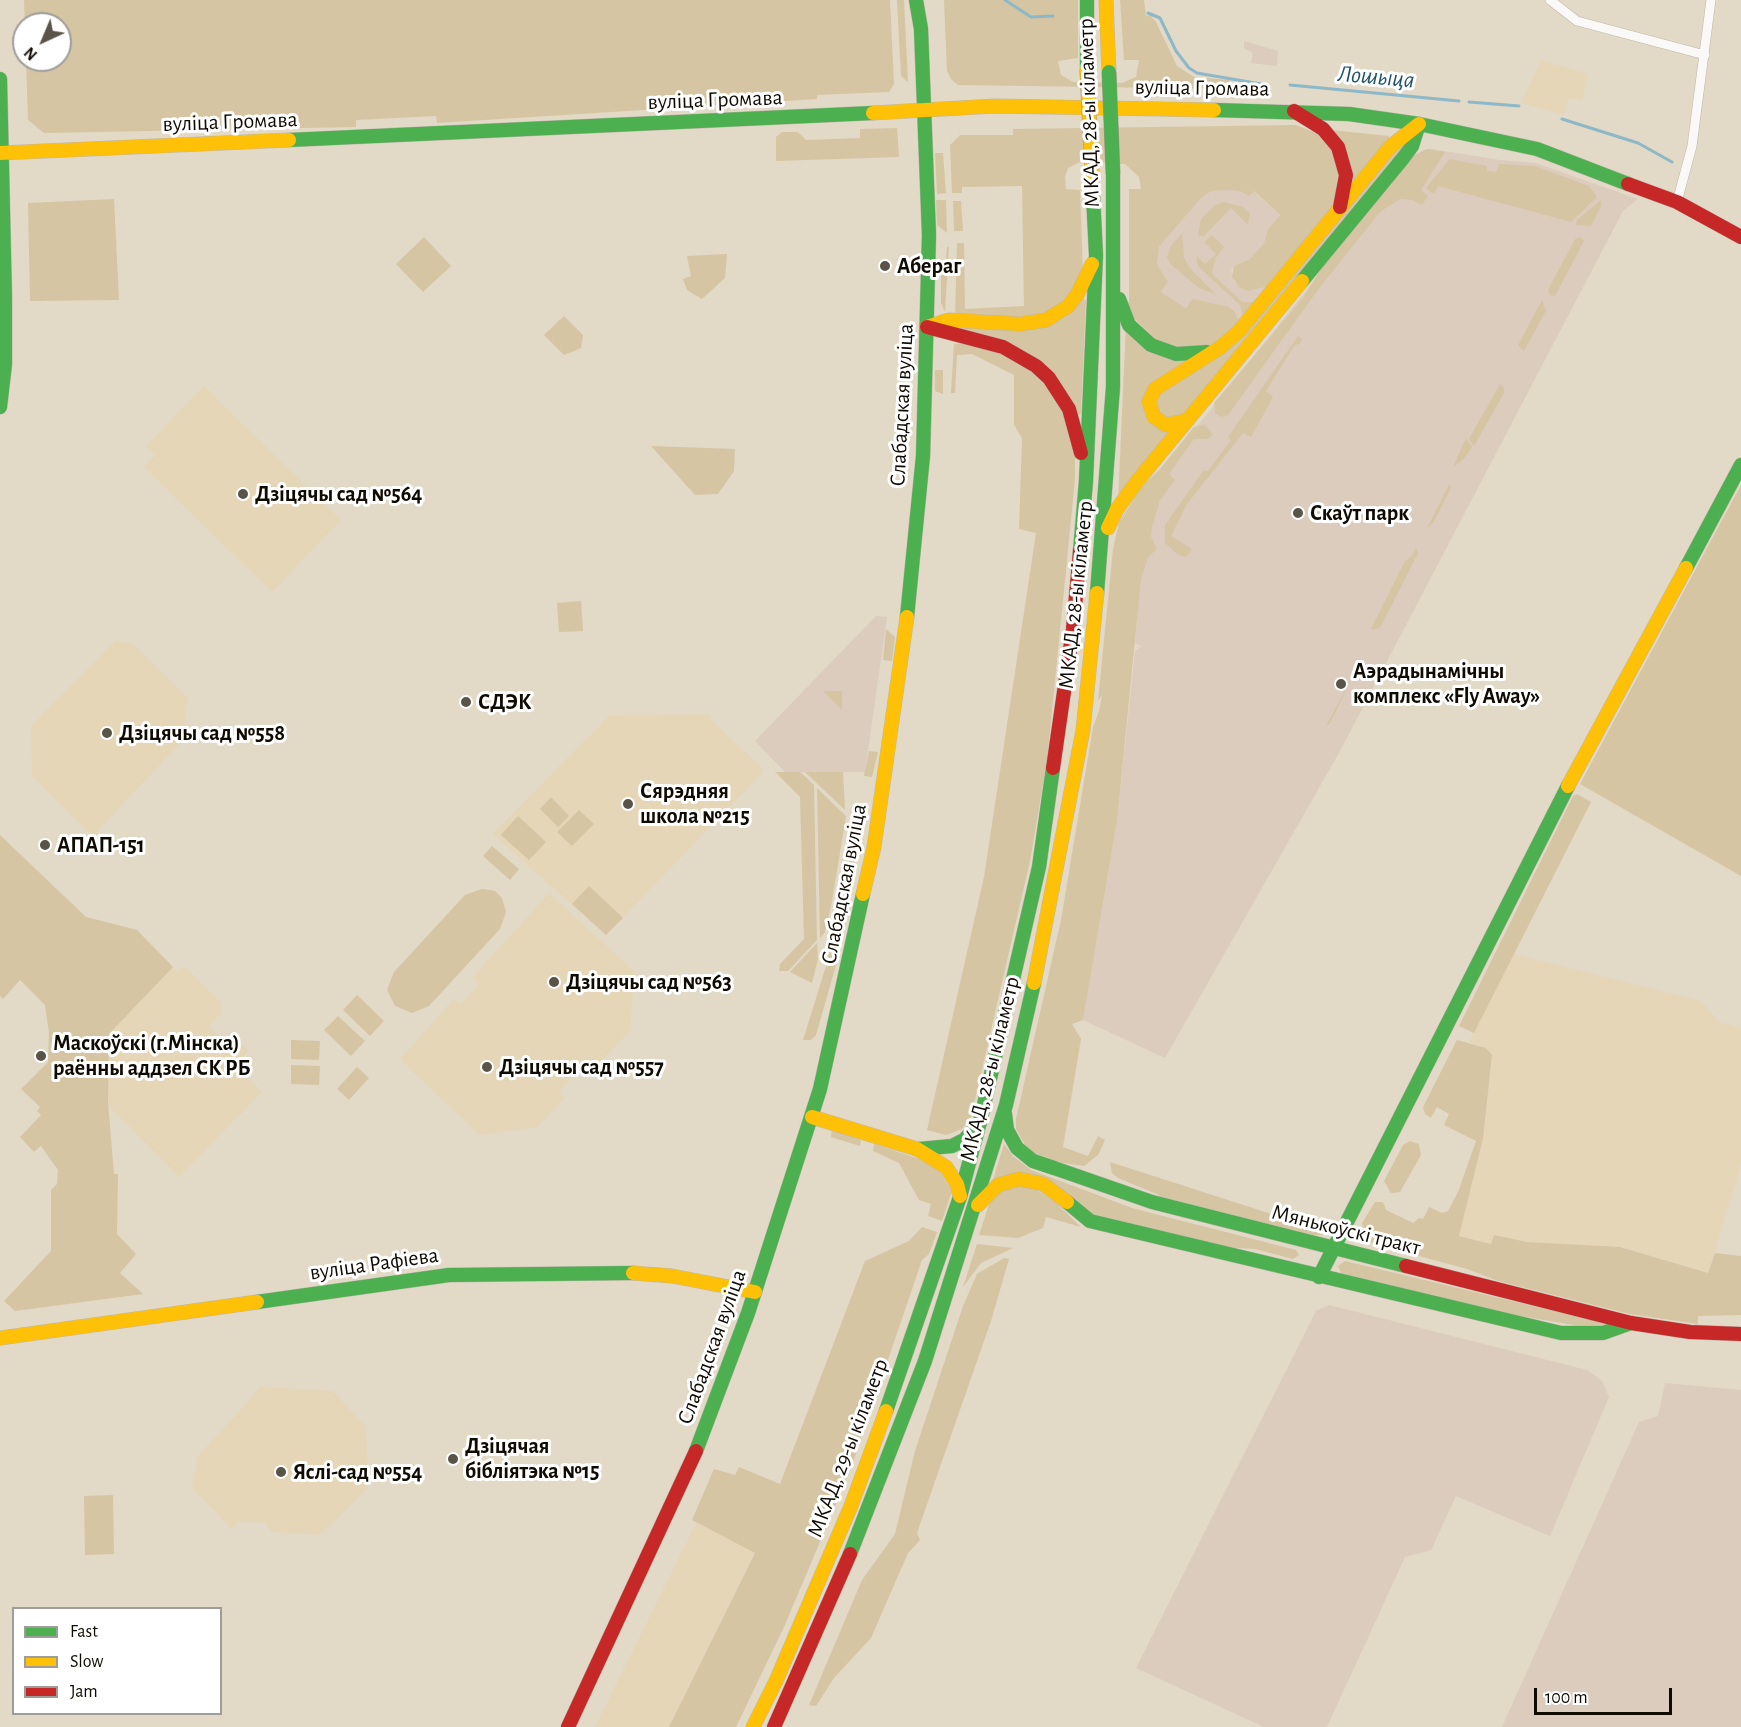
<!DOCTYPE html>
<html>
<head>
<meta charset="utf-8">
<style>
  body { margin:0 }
  #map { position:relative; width:1741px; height:1727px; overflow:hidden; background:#e2d9c7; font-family:"Alegreya Sans",sans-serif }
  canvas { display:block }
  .legend { position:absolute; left:12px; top:1607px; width:210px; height:108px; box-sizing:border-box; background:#fff; border:2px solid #9f9d9a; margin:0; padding:8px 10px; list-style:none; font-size:18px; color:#100b02 }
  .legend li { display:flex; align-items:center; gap:12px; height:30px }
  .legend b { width:30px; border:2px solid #9f9d9a }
  .north { position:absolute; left:12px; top:12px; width:60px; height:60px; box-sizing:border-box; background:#fff; border:2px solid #9f9d9a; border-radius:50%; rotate:224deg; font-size:16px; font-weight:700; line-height:24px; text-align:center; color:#100b02 }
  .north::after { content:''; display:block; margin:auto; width:21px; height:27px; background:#5a5347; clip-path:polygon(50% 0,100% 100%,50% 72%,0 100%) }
  .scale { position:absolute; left:1534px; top:1688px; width:138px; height:27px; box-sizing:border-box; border:3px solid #100b02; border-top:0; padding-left:8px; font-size:18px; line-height:21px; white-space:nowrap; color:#100b02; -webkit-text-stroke:4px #fff; paint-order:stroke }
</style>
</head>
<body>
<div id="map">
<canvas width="1741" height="1727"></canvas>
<ul class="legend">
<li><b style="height:8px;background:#4caf50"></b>Fast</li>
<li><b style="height:8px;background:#ffc107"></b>Slow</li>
<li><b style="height:8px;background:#c62828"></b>Jam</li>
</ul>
<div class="north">N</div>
<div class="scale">100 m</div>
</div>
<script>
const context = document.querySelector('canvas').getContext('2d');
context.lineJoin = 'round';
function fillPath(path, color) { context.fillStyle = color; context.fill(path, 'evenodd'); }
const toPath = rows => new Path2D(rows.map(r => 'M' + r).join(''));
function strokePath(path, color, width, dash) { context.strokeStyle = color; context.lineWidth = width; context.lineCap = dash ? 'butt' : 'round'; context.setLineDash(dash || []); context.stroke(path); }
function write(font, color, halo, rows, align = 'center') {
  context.font = font + ' "Alegreya Sans",sans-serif'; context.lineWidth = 6; context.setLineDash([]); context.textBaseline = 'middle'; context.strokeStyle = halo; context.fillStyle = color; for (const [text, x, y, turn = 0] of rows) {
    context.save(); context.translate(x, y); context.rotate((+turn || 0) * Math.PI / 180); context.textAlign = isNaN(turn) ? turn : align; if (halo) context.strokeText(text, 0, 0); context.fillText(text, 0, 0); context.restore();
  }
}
fillPath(toPath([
  [1244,41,1278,51,1277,66,1251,63,1253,53,1244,48],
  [1431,149,1500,160,1536,163,1638,199,1623,211,1340,751,1165,1058,1083,1020,1117,821,1135,651,1142,646,1135,643,1148,483,1208,413,1414,156,1423,150],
  [1226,190,1253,191,1280,215,1268,229,1264,243,1250,259,1234,266,1231,271,1234,282,1268,286,1235,326,1186,308,1161,292,1168,282,1157,264,1156,255,1159,247,1202,197,1212,191],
  [876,616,887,617,865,772,785,772,755,741],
  [1329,1305,1587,1370,1602,1381,1609,1397,1550,1536,1456,1496,1431,1550,1405,1557,1327,1727,1264,1727,1136,1668,1316,1311],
  [1665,1383,1741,1390,1741,1727,1502,1727,1639,1422,1658,1416]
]), '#dcccbe');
fillPath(toPath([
  [1541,60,1588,74,1582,100,1569,97,1564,115,1521,103],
  [204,386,341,520,272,592,144,467,155,455,146,446],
  [115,641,132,643,188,698,182,741,93,836,32,776,31,726],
  [710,714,711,720,762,768,762,773,606,935,493,834,609,716],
  [549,893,634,971,630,1031,594,1068,587,1062,574,1075,559,1091,565,1098,537,1127,480,1135,400,1059,454,999,461,1004,479,985,472,978],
  [1513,954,1701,1001,1719,1022,1741,1028,1741,1164,1708,1273,1620,1247,1527,1242,1494,1235,1492,1244,1459,1236,1483,1140,1492,1061,1492,1055,1486,1048,1469,1042],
  [184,966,221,1002,221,1014,209,1026,230,1046,237,1040,249,1051,243,1057,253,1067,245,1075,262,1092,179,1177,108,1105,107,1049,109,1034,173,967,178,972],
  [261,1387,333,1391,366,1427,368,1488,320,1535,272,1532,265,1522,238,1522,232,1529,192,1488,198,1456],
  [696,1523,755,1552,669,1727,595,1727]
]), '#e5d6b8');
fillPath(toPath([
  [24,0,890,0,894,84,889,92,817,95,817,99,437,123,436,116,356,120,356,127,44,133,28,120,26,60,60,60,60,24,25,24],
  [897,0,904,0,908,82,901,76],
  [944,0,1078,0,1078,58,1058,61,1061,75,1073,82,1122,83,1136,77,1139,60,1124,60,1120,0,1144,0,1146,16,1150,15,1156,22,1177,66,1194,77,1229,80,1232,89,958,85,951,79,947,71],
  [1296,125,1321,135,1339,163,1335,204,1268,286,1248,291,1240,288,1232,277,1234,266,1250,259,1264,243,1268,229,1280,215,1254,191,1249,196,1240,191,1226,190,1212,191,1202,197,1159,247,1157,264,1168,282,1161,292,1186,308,1193,299,1229,307,1235,312,1238,320,1235,326,1213,346,1164,348,1129,313,1129,189,1141,189,1139,177,1125,164,1080,162,1068,168,1065,177,1066,189,1080,190,1083,274,1077,288,1045,316,955,318,957,243,964,243,965,309,1024,306,1022,186,962,187,962,193,952,193,950,145,960,135,1013,135,1013,129],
  [897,128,899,157,776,161,776,137,782,132,798,132,806,140,860,138,860,129],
  [1331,130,1389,136,1390,141,1356,185],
  [1399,147,1405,148,1181,418,1160,418,1155,397,1226,351],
  [1427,149,1445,152,1421,190,1428,196,1422,205,1412,200,1400,199,1380,212,1320,287,1228,415,1221,417,1215,413,1214,403,1303,298,1326,261,1413,156],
  [943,153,946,193,937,194,935,153],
  [1450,159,1487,166,1487,171,1496,172,1499,164,1535,166,1589,186,1597,197,1571,222,1438,186,1434,194,1426,188],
  [114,199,119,300,30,301,28,203],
  [936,200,946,200,947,233,937,225],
  [1601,200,1601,206,1591,226,1576,225,1577,220],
  [953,201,961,201,963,231,954,231],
  [1224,202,1243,207,1250,214,1248,225,1231,208,1204,236,1198,235,1201,219,1215,205],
  [1182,233,1184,257,1189,267,1215,294,1199,288,1170,264,1167,258,1170,247],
  [1212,235,1224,247,1215,259,1212,273,1215,277,1242,302,1255,302,1243,317,1240,305,1198,266,1196,256,1205,264,1216,254,1204,242],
  [424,237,451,266,423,292,396,264],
  [1581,237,1584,241,1555,296,1550,295,1548,290,1575,239],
  [947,247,949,247,945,312,941,303,941,267,946,260],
  [727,254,725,278,702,299,687,290,683,279,691,276,687,256],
  [1083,299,1086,300,1081,414,1077,416,1064,389,950,327,1047,327,1066,317],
  [1542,300,1546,311,1524,351,1518,345],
  [564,316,583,335,581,348,564,355,544,335],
  [1126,325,1190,360,1146,398,1172,430,1118,502],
  [1298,336,1302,339,1301,343,1294,346,1266,391,1273,397,1251,437,1243,433,1187,504,1171,536,1192,549,1186,557,1178,555,1165,543,1165,525,1204,470,1208,471,1231,440,1228,437],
  [962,343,990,346,1043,379,1064,412,1075,454,1075,479,1047,761,1030,861,971,1117,962,1129,946,1135,927,1130,984,877,1036,533,1019,529,1022,438,1014,425,1014,375,972,354,957,355,955,393,951,393,954,344],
  [935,370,943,370,943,394,935,391],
  [1500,384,1504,388,1504,393,1474,446,1469,439],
  [1205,425,1213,435,1208,439,1194,439,1169,474,1175,480,1160,500,1152,527,1151,537,1157,549,1148,557,1141,579,1117,821,1083,1020,1072,1024,1081,1039,1063,1147,1088,1156,1098,1136,1105,1140,1098,1155,1084,1166,1056,1162,1040,1157,1027,1148,1016,1129,1016,1119,1061,920,1093,727,1099,711,1102,695,1098,701,1113,549,1119,522,1143,485,1160,469,1194,427],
  [1466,438,1472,447,1464,459,1453,467],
  [651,446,735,449,734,471,718,494,695,495],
  [1449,484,1451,488,1433,523,1427,528],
  [1741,485,1741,876,1580,784],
  [1416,548,1418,553,1381,626,1378,629,1371,629,1405,561,1412,556],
  [581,601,583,631,559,632,557,603],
  [886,629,895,637,892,661,883,660],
  [1359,665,1330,723,1326,726],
  [823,691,842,691,842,710],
  [869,751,878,752,872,777,864,776],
  [775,772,800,772,814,785,817,940,788,971,779,971,780,964,804,939,800,797],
  [805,772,843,772,845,810],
  [817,788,846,816,832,901,825,932,820,938],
  [1577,794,1591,802,1474,1033,1459,1026,1573,796],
  [551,797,569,816,558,827,540,809],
  [579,810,594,824,572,846,557,832],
  [518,816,546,842,529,860,501,835],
  [0,835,86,917,137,930,173,967,109,1034,108,1102,114,1174,118,1174,117,1234,136,1254,120,1273,143,1294,15,1311,4,1301,51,1251,51,1190,57,1184,58,1170,41,1146,34,1152,20,1137,41,1115,37,1111,40,1107,21,1089,48,1062,49,1033,45,1005,20,980,3,999,0,996],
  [492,846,519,869,510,880,483,856],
  [851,852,856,852,853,891,836,965,816,1035,811,1040,803,1040,827,963],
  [589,886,623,918,606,935,572,904],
  [482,889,495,891,502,898,506,912,500,929,429,1006,412,1013,395,1006,387,990,394,972,465,895],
  [817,943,818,959,812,983,790,972],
  [357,995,384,1021,370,1036,343,1010],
  [338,1016,365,1041,351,1056,324,1030],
  [291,1040,320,1041,319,1060,291,1059],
  [1457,1040,1486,1048,1492,1055,1483,1139,1459,1236,1491,1244,1494,1235,1527,1242,1620,1247,1708,1273,1715,1253,1741,1256,1741,1315,1698,1316,1698,1324,1630,1314,1498,1281,1467,1269,1371,1243,1364,1235,1362,1223,1375,1202,1383,1202,1386,1210,1413,1223,1419,1218,1423,1219,1429,1207,1442,1213,1448,1211,1458,1192,1476,1141,1444,1125,1449,1114,1437,1107,1431,1118,1425,1114,1423,1107],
  [291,1065,320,1066,319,1085,291,1084],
  [357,1067,369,1078,349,1100,337,1089],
  [832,1130,861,1140,860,1146,831,1137],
  [1410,1141,1419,1144,1421,1155,1400,1192,1391,1193,1384,1181,1403,1145],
  [874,1144,935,1164,952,1191,942,1221,928,1216,931,1204,919,1200,899,1163,873,1151],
  [1004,1144,1013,1156,1031,1170,1132,1208,1296,1250,1299,1255,1293,1259,1255,1249,1221,1247,1092,1214,1060,1189,993,1180],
  [1110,1162,1318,1229,1331,1225,1322,1235,1307,1235,1159,1198,1159,1195,1118,1178,1112,1173],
  [1029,1185,1054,1201,1081,1227,1046,1217,1043,1228,1018,1238,979,1235,990,1201,1003,1189],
  [922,1227,937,1232,929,1254,922,1260,850,1471,784,1627,736,1727,669,1727,755,1553,692,1520,714,1469,735,1475,739,1467,780,1484,865,1261,909,1241],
  [977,1244,1013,1248,981,1263,963,1287],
  [1004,1258,1009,1259,991,1321,917,1533,920,1540,908,1553,871,1638,834,1678,816,1706,809,1705,862,1580,895,1534,915,1451,963,1306,977,1274],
  [1345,1261,1608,1324,1609,1325,1596,1329,1498,1312,1342,1275,1338,1266],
  [113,1495,114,1554,85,1555,84,1496]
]), '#d5c5a3');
strokePath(toPath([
  [1005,0,1031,17,1053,16],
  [1148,13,1160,18,1176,51,1189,68,1197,73,1261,84],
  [1290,85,1459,101],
  [1469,102,1519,106],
  [1562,119,1638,143,1672,162]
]), '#8db8c7', 3);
const street = toPath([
  [1550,0,1577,21,1705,55],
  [1677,202,1692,146,1711,0]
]);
const fast = toPath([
  [1087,0,1087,70],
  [0,79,5,299,5,364,0,407],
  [1214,110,1349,114,1419,124,1537,149,1628,184],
  [289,140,873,113],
  [1302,281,1404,157,1412,146,1419,124],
  [1119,299,1129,325,1151,345,1176,354,1207,352],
  [1080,551,1086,481,1096,255,1092,175],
  [1686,568,1741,465],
  [1097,593,1113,387,1113,174],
  [907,617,923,456,929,235,921,29,916,0],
  [1005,1114,1007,1130,1017,1148,1033,1161,1054,1168],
  [919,1149,952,1146,964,1140,978,1125],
  [1054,1168,1152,1202,1406,1266],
  [1067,1202,1090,1221,1561,1333,1603,1333,1631,1323],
  [1319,1277,1568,786],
  [257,1302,449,1275,633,1273],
  [886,1411,960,1197,980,1122,1039,867,1053,768],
  [696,1451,748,1313,820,1089,863,894],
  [850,1554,925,1361,1006,1105,1034,983]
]);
const slow = toPath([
  [1106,0,1109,72],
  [873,113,995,106,1214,110],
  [0,153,289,140],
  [927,327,949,320,1020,324,1046,320,1067,307,1077,295,1092,264],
  [1188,420,1166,425,1154,417,1149,402,1155,389,1221,347,1240,330,1390,147,1419,124],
  [1108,528,1117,509,1139,479,1302,281],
  [1568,786,1686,568],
  [863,894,874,847,907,617],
  [1034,983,1083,730,1097,593],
  [812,1117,917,1149,946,1167,957,1184,960,1196],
  [978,1205,998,1185,1019,1179,1043,1184,1067,1202],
  [633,1273,672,1276,755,1292],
  [0,1338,257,1302],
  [753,1727,776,1681,851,1506,886,1411]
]);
const jam = toPath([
  [1294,111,1323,129,1338,147,1346,175,1340,207],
  [1628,184,1677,202,1741,237],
  [927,327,1003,347,1036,366,1049,378,1069,409,1081,453],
  [1053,768,1073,629,1080,551],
  [1406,1266,1631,1323,1690,1332,1741,1334],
  [568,1727,696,1451],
  [774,1727,850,1554]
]);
strokePath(street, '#beb7aa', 10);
strokePath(fast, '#beb7aa', 15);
strokePath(slow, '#beb7aa', 15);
strokePath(jam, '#beb7aa', 15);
strokePath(street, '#fbf9f7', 9);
strokePath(fast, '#4caf50', 14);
strokePath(slow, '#ffc107', 14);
strokePath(jam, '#c62828', 14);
const fastBridge = toPath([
  [1109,72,1113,174]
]);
const slowBridge = toPath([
  [1087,70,1092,175]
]);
strokePath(fastBridge, '#a5968c', 15, []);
strokePath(slowBridge, '#a5968c', 15, []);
strokePath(fastBridge, '#4caf50', 14);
strokePath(slowBridge, '#ffc107', 14);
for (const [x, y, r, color] of [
  [885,266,6,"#5a5347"],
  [243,494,6,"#5a5347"],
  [1298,513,6,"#5a5347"],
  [1341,684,6,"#5a5347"],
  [466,702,6,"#5a5347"],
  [107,733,6,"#5a5347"],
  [628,804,6,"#5a5347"],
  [45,845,6,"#5a5347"],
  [554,982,6,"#5a5347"],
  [41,1056,6,"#5a5347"],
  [487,1067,6,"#5a5347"],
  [453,1459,6,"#5a5347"],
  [281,1472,6,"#5a5347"]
]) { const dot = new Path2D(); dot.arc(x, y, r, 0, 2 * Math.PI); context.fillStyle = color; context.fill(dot); strokePath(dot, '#fff', 2); }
write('22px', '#100b02', '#fff', [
  ["вуліца Громава",1202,88,1],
  ["вуліца Громава",715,100,-2],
  ["МКАД, 28-ы кіламетр",1089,113,-92],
  ["вуліца Громава",230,122,-2],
  ["Слабадская вуліца",902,405,-87],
  ["МКАД, 28-ы кіламетр",1076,595,-84],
  ["Слабадская вуліца",844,884,-79],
  ["МКАД, 28-ы кіламетр",990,1069,-76],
  ["Мянькоўскі тракт",1346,1230,14],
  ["вуліца Рафіева",374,1264,-8],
  ["Слабадская вуліца",712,1347,-70],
  ["МКАД, 29-ы кіламетр",848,1448,-69]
]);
write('bold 22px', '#100b02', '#fff', [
  ["Абераг",897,266],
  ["Дзіцячы сад №564",255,494],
  ["Скаўт парк",1310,513],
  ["Аэрадынамічны",1353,671],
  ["комплекс «Fly Away»",1353,696],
  ["СДЭК",478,702],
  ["Дзіцячы сад №558",119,733],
  ["Сярэдняя",640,791],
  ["школа №215",640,816],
  ["АПАП-151",57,845],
  ["Дзіцячы сад №563",566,982],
  ["Маскоўскі (г.Мінска)",53,1043],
  ["раённы аддзел СК РБ",53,1068],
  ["Дзіцячы сад №557",499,1067],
  ["Дзіцячая",465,1446],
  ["бібліятэка №15",465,1471],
  ["Яслі-сад №554",293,1472]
], 'left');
write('italic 24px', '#1f5369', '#fff', [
  ["Лошыца",1376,77,5]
]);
</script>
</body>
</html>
